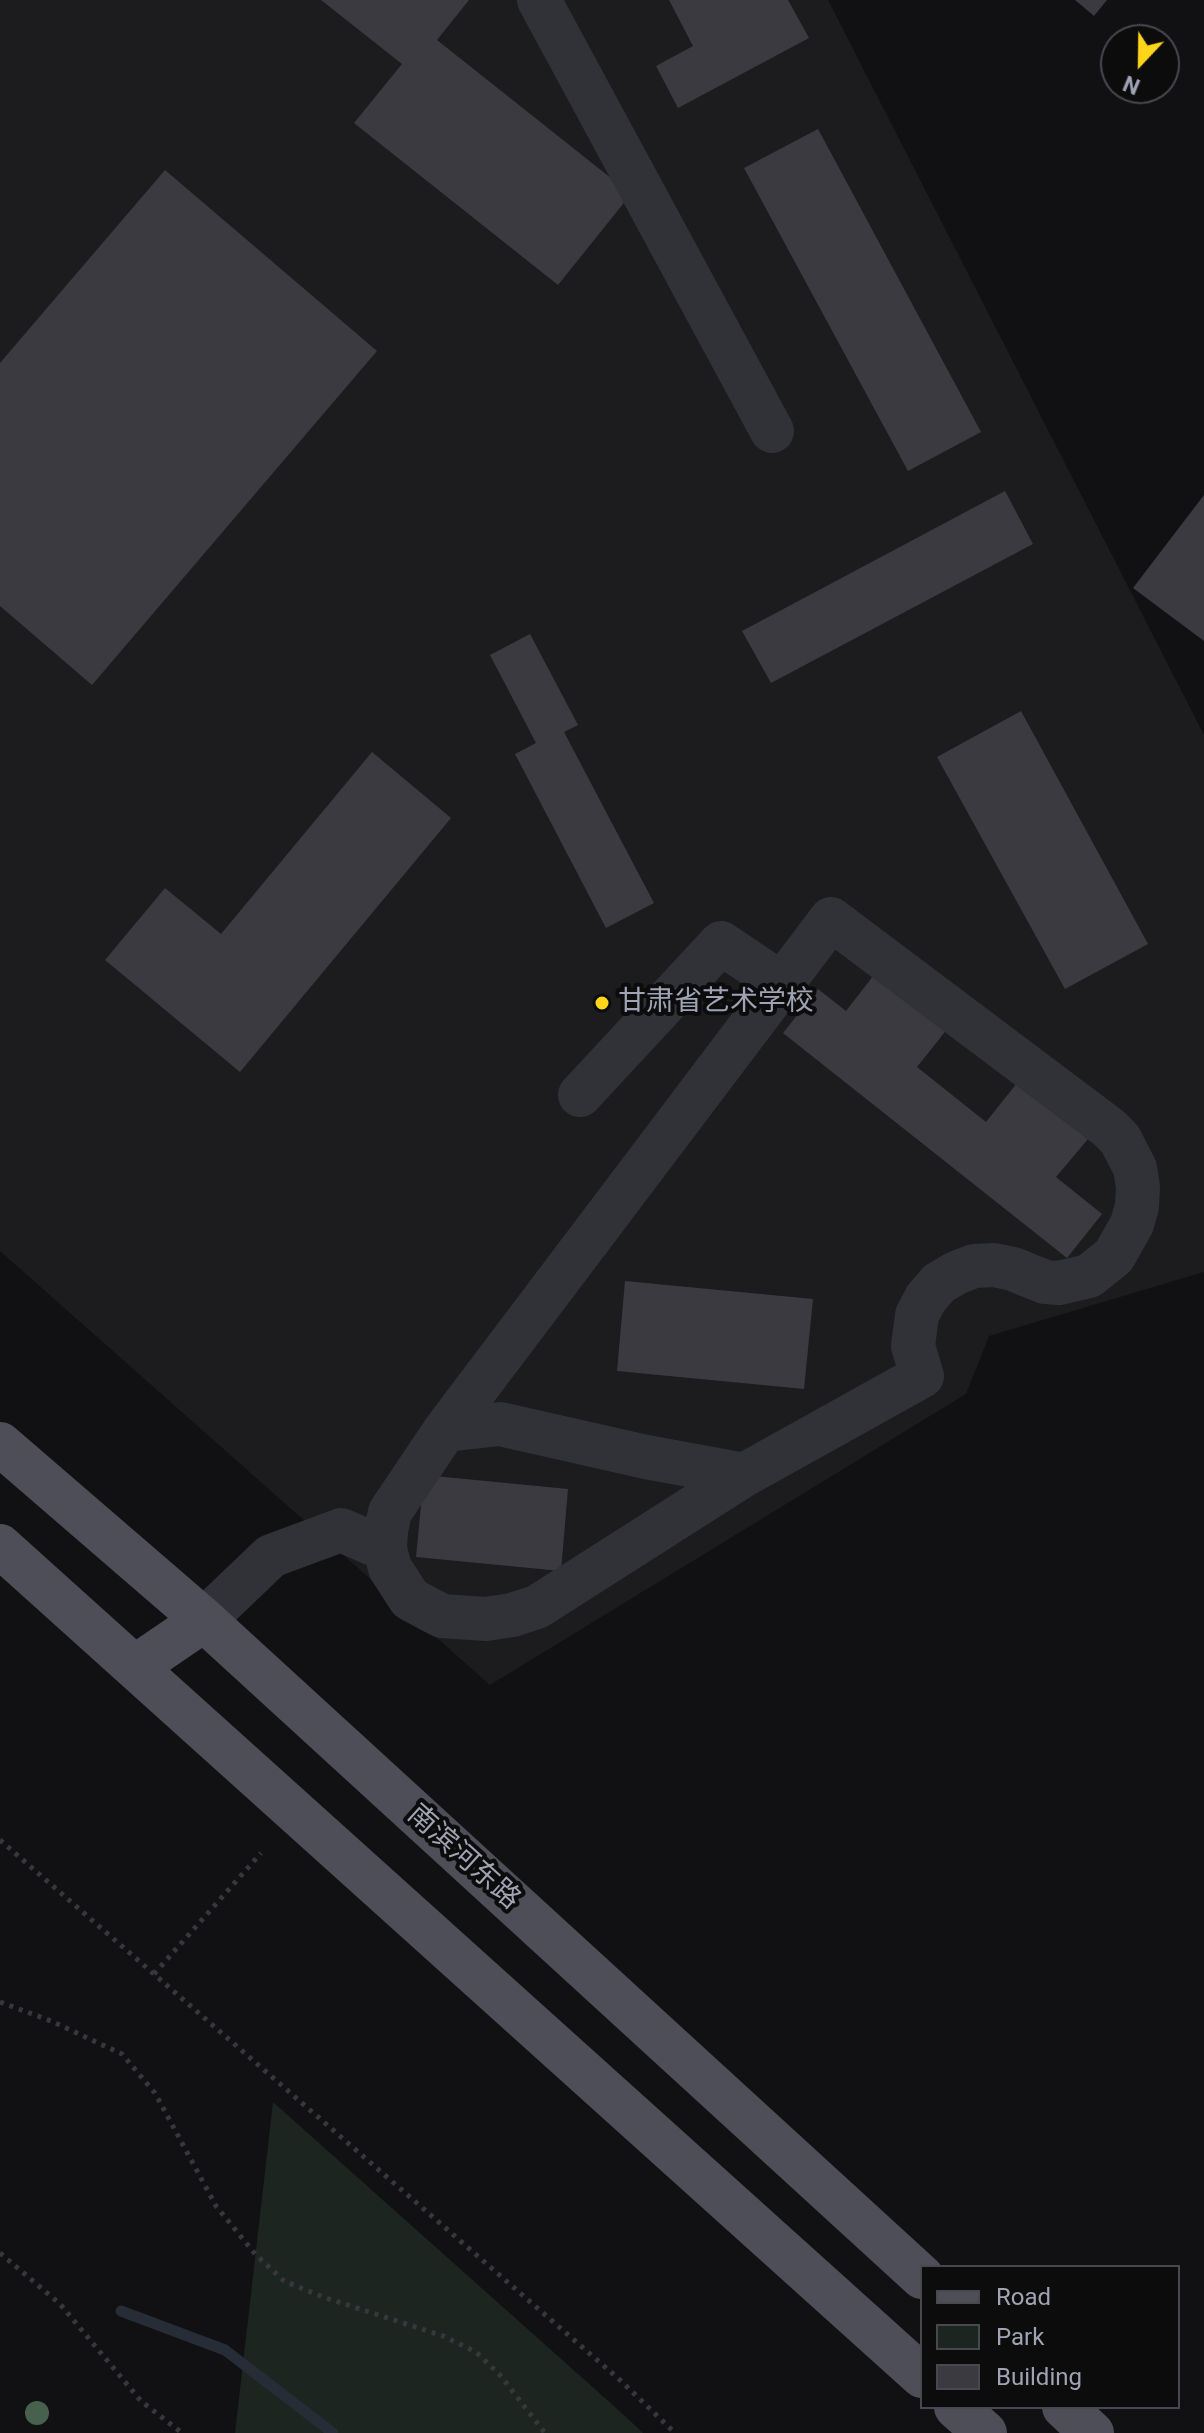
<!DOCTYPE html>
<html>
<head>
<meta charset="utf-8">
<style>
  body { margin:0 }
  #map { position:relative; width:1204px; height:2433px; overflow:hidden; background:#111012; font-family:Roboto,sans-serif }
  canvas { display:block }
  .legend { position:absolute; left:920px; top:2265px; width:260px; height:144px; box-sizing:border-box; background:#0c0c0d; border:2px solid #474850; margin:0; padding:10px 14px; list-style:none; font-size:24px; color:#a0a3b4 }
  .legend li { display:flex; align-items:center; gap:16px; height:40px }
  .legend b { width:40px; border:2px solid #474850 }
  .north { position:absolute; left:1100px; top:24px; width:80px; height:80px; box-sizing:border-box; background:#0c0c0d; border:2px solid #474850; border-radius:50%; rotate:202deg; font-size:22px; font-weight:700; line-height:32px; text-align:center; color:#a0a3b4 }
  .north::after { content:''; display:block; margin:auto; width:28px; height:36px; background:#ffd51c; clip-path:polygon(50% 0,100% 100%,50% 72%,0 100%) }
</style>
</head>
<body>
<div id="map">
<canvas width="1204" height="2433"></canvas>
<ul class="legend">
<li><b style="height:10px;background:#4d4e57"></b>Road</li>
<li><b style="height:22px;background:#1c251f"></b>Park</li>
<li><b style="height:22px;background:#3a3a40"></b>Building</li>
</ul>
<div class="north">N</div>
</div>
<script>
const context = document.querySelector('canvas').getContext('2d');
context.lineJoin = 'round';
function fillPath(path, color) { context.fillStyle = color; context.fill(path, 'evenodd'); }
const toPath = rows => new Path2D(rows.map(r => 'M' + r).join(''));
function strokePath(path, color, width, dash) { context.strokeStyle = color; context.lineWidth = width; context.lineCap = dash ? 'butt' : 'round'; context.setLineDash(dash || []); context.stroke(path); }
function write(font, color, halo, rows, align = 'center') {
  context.font = font + ' Roboto,"Noto Sans SC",sans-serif'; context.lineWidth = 8; context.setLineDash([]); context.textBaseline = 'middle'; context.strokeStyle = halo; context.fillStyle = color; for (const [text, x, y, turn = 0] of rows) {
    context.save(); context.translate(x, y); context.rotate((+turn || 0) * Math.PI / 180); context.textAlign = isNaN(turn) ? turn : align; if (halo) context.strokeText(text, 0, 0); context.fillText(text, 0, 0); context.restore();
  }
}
fillPath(toPath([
  [0,0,828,0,1204,735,1204,1272,989,1336,966,1394,490,1685,0,1251]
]), '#1c1c1f');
fillPath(toPath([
  [273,2102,624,2415,643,2433,235,2433]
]), '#1c251f');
strokePath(toPath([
  [121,2311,225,2350,333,2433]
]), '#262d37', 11);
fillPath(toPath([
  [321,0,469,0,437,40,631,194,558,285,354,123,402,64],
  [669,0,788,0,809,38,678,108,656,66,693,46],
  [1075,0,1107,0,1094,16],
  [818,129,981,432,908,471,744,168],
  [165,170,377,351,92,685,0,606,0,363],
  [1005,491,1033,544,771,683,742,631],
  [1204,495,1204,641,1133,588],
  [530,634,578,725,564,732,654,903,606,928,515,754,536,743,490,655],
  [1021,711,1148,944,1065,989,937,757],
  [372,752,451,818,240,1072,105,960,165,888,221,934],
  [877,971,948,1028,917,1067,986,1122,1017,1083,1088,1139,1056,1177,1102,1214,1067,1258,783,1033,818,989,846,1011],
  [625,1281,813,1299,804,1389,617,1371],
  [424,1475,568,1489,561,1571,416,1557]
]), '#3a3a40');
strokePath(toPath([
  [0,1840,620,2380,675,2433],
  [154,1974,261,1853],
  [0,2002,51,2021,122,2054,155,2093,216,2206,256,2255,284,2281,323,2297,443,2336,476,2352,500,2375,545,2433],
  [0,2253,60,2304,141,2401,182,2433]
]), '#37383f', 5, [4, 6]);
strokePath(toPath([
  [539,0,772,431],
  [580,1095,721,943,782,984],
  [445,1430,831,919,1109,1128,1120,1139,1135,1168,1138,1187,1137,1206,1132,1224,1114,1256,1089,1276,1059,1283,1045,1282,1013,1269,994,1265,974,1266,956,1273,939,1283,926,1298,917,1315,913,1346,922,1376,744,1475,537,1607,512,1615,486,1619,442,1616,410,1599,390,1568,385,1549,386,1531,390,1512,445,1430,500,1424,646,1457,744,1475],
  [204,1620,271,1556,341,1530,385,1549]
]), '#313138', 44);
strokePath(toPath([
  [0,1444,204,1620,922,2277],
  [0,1546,922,2376],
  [135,1667,204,1620],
  [956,2407,985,2433],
  [1064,2407,1092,2433]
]), '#4d4e57', 44);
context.fillStyle = '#48604e';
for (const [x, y] of [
  [37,2413]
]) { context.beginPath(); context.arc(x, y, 12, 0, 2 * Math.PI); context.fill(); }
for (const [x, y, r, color] of [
  [602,1003,8,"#ffd51c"]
]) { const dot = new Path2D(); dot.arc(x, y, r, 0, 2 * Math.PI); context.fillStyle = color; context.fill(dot); strokePath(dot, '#0c0c0d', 3); }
write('28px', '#a0a3b4', '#0c0c0d', [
  ["甘肃省艺术学校",618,1003]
], 'left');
write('28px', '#a0a3b4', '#0c0c0d', [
  ["南滨河东路",463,1858,42]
]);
</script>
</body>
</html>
